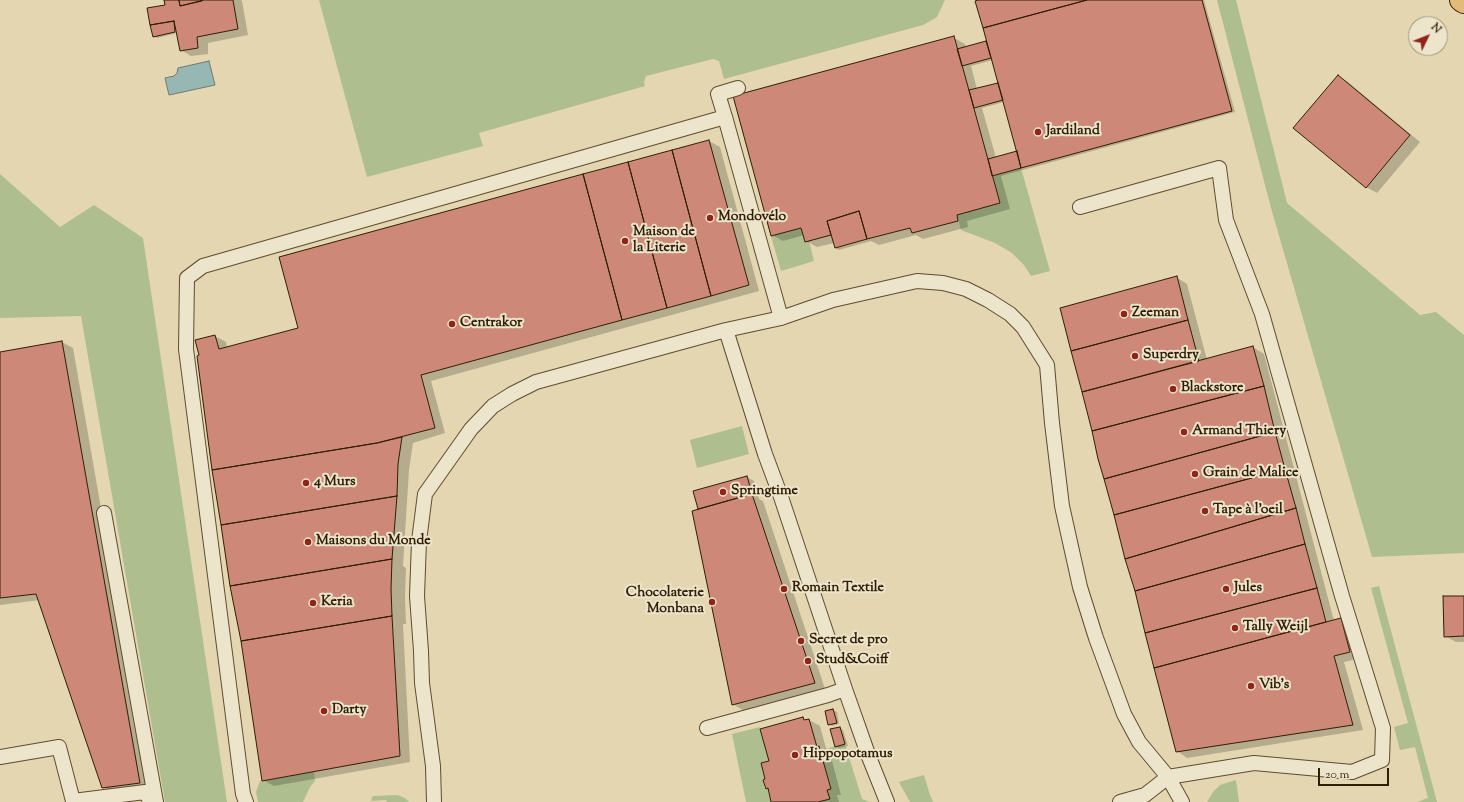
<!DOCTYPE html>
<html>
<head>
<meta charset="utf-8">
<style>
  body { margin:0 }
  #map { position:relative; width:1464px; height:802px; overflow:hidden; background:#e3d6b1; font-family:"Sorts Mill Goudy",serif }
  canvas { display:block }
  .north { position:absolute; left:1408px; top:16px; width:40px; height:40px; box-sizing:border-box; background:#ede4cc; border:1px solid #a1957c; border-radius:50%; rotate:47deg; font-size:11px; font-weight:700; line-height:16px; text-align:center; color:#301e04 }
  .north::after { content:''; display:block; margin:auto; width:14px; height:18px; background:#8f2418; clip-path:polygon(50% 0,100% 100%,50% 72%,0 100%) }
  .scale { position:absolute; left:1318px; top:768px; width:71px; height:18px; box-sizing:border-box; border:2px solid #301e04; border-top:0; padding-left:5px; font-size:12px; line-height:14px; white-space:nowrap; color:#301e04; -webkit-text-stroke:3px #ede4cc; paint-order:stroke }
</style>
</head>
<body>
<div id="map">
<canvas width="1464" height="802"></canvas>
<div class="north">N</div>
<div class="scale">20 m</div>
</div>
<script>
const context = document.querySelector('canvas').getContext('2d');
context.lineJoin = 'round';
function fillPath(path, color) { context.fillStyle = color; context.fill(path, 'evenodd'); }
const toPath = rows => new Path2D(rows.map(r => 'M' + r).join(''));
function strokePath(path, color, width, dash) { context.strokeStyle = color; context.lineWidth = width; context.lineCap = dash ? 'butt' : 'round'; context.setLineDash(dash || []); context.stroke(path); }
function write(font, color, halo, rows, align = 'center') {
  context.font = font + ' "Sorts Mill Goudy",serif'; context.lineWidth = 4; context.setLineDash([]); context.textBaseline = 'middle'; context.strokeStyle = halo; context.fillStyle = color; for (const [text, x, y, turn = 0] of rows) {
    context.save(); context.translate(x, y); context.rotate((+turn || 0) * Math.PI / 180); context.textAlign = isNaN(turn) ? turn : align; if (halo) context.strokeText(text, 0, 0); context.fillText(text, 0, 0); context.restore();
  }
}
fillPath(toPath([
  [319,0,945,0,937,17,923,25,724,79,719,61,713,59,646,76,644,82,645,86,479,133,483,146,367,177],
  [1217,0,1236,0,1287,203,1420,315,1436,312,1464,335,1464,553,1372,557,1271,208],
  [1021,168,1050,271,1031,276,1024,265,1012,253,995,243,961,230,957,215,1000,203,992,176],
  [0,174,60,227,94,205,143,238,227,802,165,802,81,316,0,318],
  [801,228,809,241,814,261,781,271,771,236],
  [742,426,749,454,697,468,690,440],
  [1379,586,1437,802,1417,802,1428,798,1415,747,1400,750,1394,727,1408,723,1371,588],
  [760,727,769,761,761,763,765,779,763,780,765,789,768,788,771,802,746,802,732,734],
  [845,744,862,799,870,802,818,802,829,799,827,790,831,788,820,750],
  [314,772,315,781,310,787,303,802,258,802,256,792,260,781],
  [924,775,930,795,933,802,910,802,899,782],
  [1236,780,1239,802,1207,802,1213,792,1220,785],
  [397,795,405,798,409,802,387,802,386,800,371,801,372,797,374,796]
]), '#afbe8f');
const water = toPath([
  [209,61,215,85,169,95,165,78,174,76,177,73,178,68,209,61]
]);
fillPath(water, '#97b7b5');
strokePath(water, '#6e7a6e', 1);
fillPath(toPath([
  [165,0,241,0,242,1,248,35,208,43,208,54,191,56,181,50,177,31,172,28,171,30,177,33,157,38,154,36,166,6],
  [982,0,1204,0,1235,112,1001,176,1010,209,967,221,968,227,923,239,916,235,879,245,871,241,839,250,835,248,834,243,817,247,806,241,804,235,783,241,772,235,954,38,965,44,966,48,988,42],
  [993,60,999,83,977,89,971,66],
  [1004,102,1018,152,996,158,982,108],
  [1338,76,1348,82,1420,142,1377,193,1366,187],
  [709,141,720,147,759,291,431,381,445,433,413,443,409,470,403,566,406,568,405,598,406,624,403,624,410,762,274,786,263,780,215,336,226,342,227,348,299,329],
  [1176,277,1187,284,1207,360,1253,347,1264,354,1334,621,1341,619,1352,625,1361,658,1344,662,1363,730,1187,758,1177,751,1136,591],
  [62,342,73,348,150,789,114,793,103,787,40,600,0,605,0,353],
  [747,477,754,481,759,499,763,501,825,689,744,711,733,704,701,509,699,508],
  [1464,597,1464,642,1456,642,1445,636],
  [833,710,837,712,839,724,832,726,829,724],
  [803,718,807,721,809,720,820,726,827,752,830,754,831,757,841,795,837,795,839,802,772,802,769,790,766,788,770,761],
  [840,728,843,730,848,746,839,748,836,746]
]), '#0003');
const building = toPath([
  [164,0,179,0,180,6,204,0,233,0,238,29,197,37,198,48,180,51,174,21,150,25,147,8,165,5,164,0],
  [179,0,202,0,202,1,180,6,179,0],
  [978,0,1087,0,983,28,975,1,978,0],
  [1087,0,1202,0,1232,111,1021,168,983,28,1087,0],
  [174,21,175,32,153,37,150,25,174,21],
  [954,36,1000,203,957,215,958,221,912,233,910,228,867,239,859,211,827,221,831,235,805,242,801,228,771,236,733,96,954,36],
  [986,41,991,58,962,66,957,49,986,41],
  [1338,75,1410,135,1366,188,1293,128,1338,75],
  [998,83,1003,100,974,108,969,90,998,83],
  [709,140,749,285,711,296,672,150,709,140],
  [672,150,711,296,667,308,628,162,672,150],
  [1017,151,1021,168,992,176,988,159,1017,151],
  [628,162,667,308,622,320,583,174,628,162],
  [583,174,622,320,421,375,435,428,377,443,212,470,197,356,199,355,195,340,215,335,219,349,298,328,279,257,583,174],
  [859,211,867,239,835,248,827,221,859,211],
  [1177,276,1188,320,1071,351,1060,308,1177,276],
  [1188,320,1199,361,1082,392,1071,351,1188,320],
  [62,341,140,783,102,788,36,594,0,598,0,352,62,341],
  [1253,346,1264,386,1092,431,1082,392,1253,346],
  [1264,386,1275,432,1104,479,1098,459,1092,431,1264,386],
  [1275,432,1285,469,1114,515,1104,479,1275,432],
  [402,437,398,464,397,496,221,525,212,470,377,443,402,437],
  [1285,469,1296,508,1125,559,1114,515,1285,469],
  [747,476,752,494,698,509,693,491,747,476],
  [752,494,815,683,732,705,692,511,752,494],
  [397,496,392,559,230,586,221,525,397,496],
  [1296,508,1305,544,1135,591,1125,559,1296,508],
  [1305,544,1317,588,1145,633,1135,591,1305,544],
  [392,559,391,589,392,616,241,641,230,586,392,559],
  [1317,588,1326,622,1154,668,1145,633,1317,588],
  [1443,596,1464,596,1464,636,1444,637,1443,596],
  [392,616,400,756,262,781,241,641,392,616],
  [1341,618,1350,652,1334,656,1353,725,1176,752,1154,668,1341,618],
  [833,709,837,723,828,725,825,711,833,709],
  [803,717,804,720,809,719,817,747,819,746,820,750,831,789,827,790,830,799,818,802,771,802,768,788,766,789,763,780,765,779,761,763,769,761,760,729,803,717],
  [840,727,845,744,835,747,830,729,840,727]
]);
fillPath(building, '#cd8878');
strokePath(building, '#301e04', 1);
const lane = toPath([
  [725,117,718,94,738,88],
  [1080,207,1219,168,1226,220,1262,314,1342,596,1383,728,1382,760,1352,772,1254,763,1168,777,1145,795,1120,802],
  [726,330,765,454,781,497,845,689,869,757,887,802],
  [104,513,156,802],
  [707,728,828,695,845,689],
  [0,757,59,747,73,801,145,792,151,802],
  [246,802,243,794,186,349,187,278,203,266,725,117,781,318],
  [434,802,433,766,422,683,421,651,417,596,419,541,425,494,471,429,493,406,512,394,536,382,726,330,781,318,833,300,917,281,943,283,966,289,988,300,1010,314,1023,327,1047,365,1052,423,1062,506,1080,587,1096,638,1124,714,1139,742,1168,777,1182,802]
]);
const primary = toPath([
  [1461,0,1464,2]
]);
strokePath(lane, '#5d4c2f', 16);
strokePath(primary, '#301e04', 24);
strokePath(lane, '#ede4cc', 14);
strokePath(primary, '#e2bb78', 22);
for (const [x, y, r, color] of [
  [1038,132,4,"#8f2418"],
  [710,218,4,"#8f2418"],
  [625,241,4,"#8f2418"],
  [1124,314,4,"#8f2418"],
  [452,324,4,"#8f2418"],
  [1135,356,4,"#8f2418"],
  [1173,389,4,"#8f2418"],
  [1184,432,4,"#8f2418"],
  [1195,474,4,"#8f2418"],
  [306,483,4,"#8f2418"],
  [723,492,4,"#8f2418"],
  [1205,511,4,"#8f2418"],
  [308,542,4,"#8f2418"],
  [784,589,4,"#8f2418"],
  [1226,589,4,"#8f2418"],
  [712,602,4,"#8f2418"],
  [313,603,4,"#8f2418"],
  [1235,628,4,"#8f2418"],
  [801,641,4,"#8f2418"],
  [808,661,4,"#8f2418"],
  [1251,686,4,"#8f2418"],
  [324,711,4,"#8f2418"],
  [795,755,4,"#8f2418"]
]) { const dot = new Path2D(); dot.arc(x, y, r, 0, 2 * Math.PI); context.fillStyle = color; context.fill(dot); strokePath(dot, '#ede4cc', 1.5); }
write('bold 14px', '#301e04', '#ede4cc', [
  ["Jardiland",1046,132],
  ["Mondovélo",718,218],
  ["Maison de",633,233],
  ["la Literie",633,249],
  ["Zeeman",1132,314],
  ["Centrakor",460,324],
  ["Superdry",1143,356],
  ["Blackstore",1181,389],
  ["Armand Thiery",1192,432],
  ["Grain de Malice",1203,474],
  ["4 Murs",314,483],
  ["Springtime",731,492],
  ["Tape à l'oeil",1213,511],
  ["Maisons du Monde",316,542],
  ["Romain Textile",792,589],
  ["Jules",1234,589],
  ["Chocolaterie",704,594,"right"],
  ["Monbana",704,610,"right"],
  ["Keria",321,603],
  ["Tally Weijl",1243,628],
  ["Secret de pro",809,641],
  ["Stud&Coiff",816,661],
  ["Vib's",1259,686],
  ["Darty",332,711],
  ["Hippopotamus",803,755]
], 'left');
</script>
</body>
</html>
